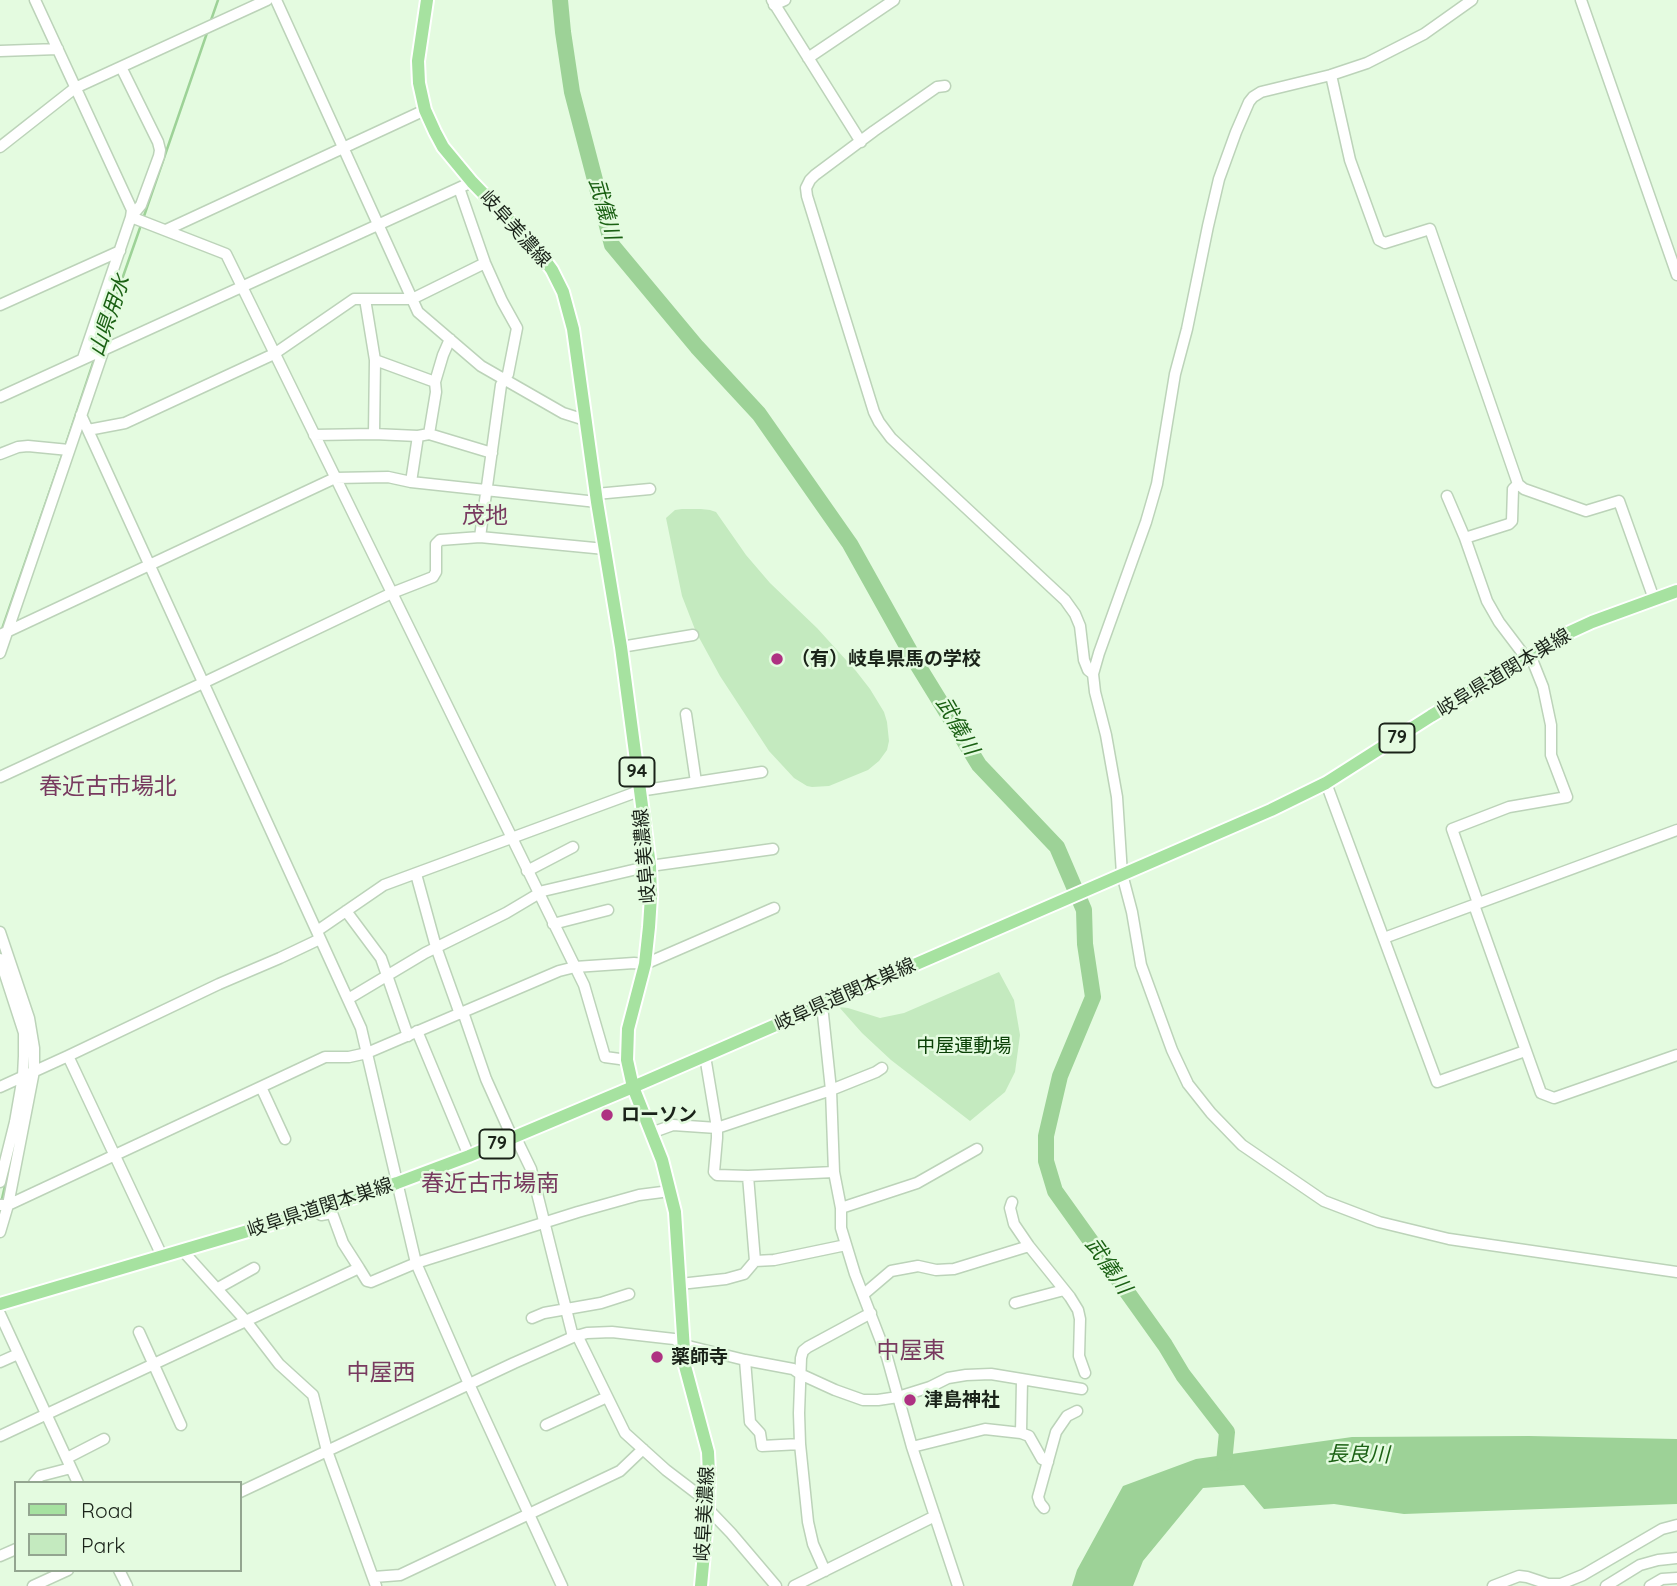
<!DOCTYPE html>
<html>
<head>
<meta charset="utf-8">
<style>
  body { margin:0 }
  #map { position:relative; width:1677px; height:1586px; overflow:hidden; background:#e4fbe0; font-family:Quicksand,sans-serif }
  canvas { display:block }
  .legend { position:absolute; left:14px; top:1481px; width:228px; height:91px; box-sizing:border-box; background:#e4fbe0; border:2px solid #93a590; margin:0; padding:9px 12px; list-style:none; font-size:21px; color:#1a2319 }
  .legend li { display:flex; align-items:center; gap:14px; height:35px }
  .legend b { width:35px; border:2px solid #93a590 }
</style>
</head>
<body>
<div id="map">
<canvas width="1677" height="1586"></canvas>
<ul class="legend">
<li><b style="height:9px;background:#a6e2a0"></b>Road</li>
<li><b style="height:19px;background:#c4eabf"></b>Park</li>
</ul>
</div>
<script>
const context = document.querySelector('canvas').getContext('2d');
context.lineJoin = 'round';
function fillPath(path, color) { context.fillStyle = color; context.fill(path, 'evenodd'); }
const toPath = rows => new Path2D(rows.map(r => 'M' + r).join(''));
function strokePath(path, color, width, dash) { context.strokeStyle = color; context.lineWidth = width; context.lineCap = dash ? 'butt' : 'round'; context.setLineDash(dash || []); context.stroke(path); }
function write(font, color, halo, rows, align = 'center') {
  context.font = font + ' Quicksand,"Noto Sans JP",sans-serif'; context.lineWidth = 5; context.setLineDash([]); context.textBaseline = 'middle'; context.strokeStyle = halo; context.fillStyle = color; for (const [text, x, y, turn = 0] of rows) {
    context.save(); context.translate(x, y); context.rotate((+turn || 0) * Math.PI / 180); context.textAlign = isNaN(turn) ? turn : align; if (halo) context.strokeText(text, 0, 0); context.fillText(text, 0, 0); context.restore();
  }
}
fillPath(toPath([
  [682,509,701,509,710,510,716,512,746,555,770,583,817,628,856,671,870,689,884,712,887,722,889,741,887,750,879,761,868,770,829,786,812,787,807,786,794,778,769,751,720,676,696,632,682,596,666,518,675,510],
  [999,972,1014,1000,1020,1035,1015,1072,1005,1092,970,1121,891,1060,862,1033,839,1007,848,1008,880,1018,904,1013]
]), '#c4eabf');
fillPath(toPath([
  [1529,1436,1677,1439,1677,1504,1404,1514,1334,1504,1264,1509,1244,1485,1203,1488,1143,1561,1133,1586,1072,1586,1077,1570,1123,1486,1196,1459,1352,1437]
]), '#9dd297');
strokePath(toPath([
  [210,23,218,0],
  [143,219,208,30],
  [98,348,141,225],
  [65,447,95,357],
  [2,629,63,453],
  [1,1203,12,1155]
]), '#9dd297', 2.5);
strokePath(toPath([
  [560,0,563,32,572,92,612,245,697,347,759,414,850,544,917,664,979,765,1057,847,1084,910,1085,944,1093,997,1060,1076,1046,1136,1046,1161,1055,1191,1165,1345,1183,1375,1227,1432,1224,1463]
]), '#9dd297', 16);
const minor = toPath([
  [35,0,132,210,131,217],
  [276,0,418,312,481,366,563,413,585,420],
  [772,0,861,142],
  [1472,0,1424,34,1367,63,1331,75,1261,92,1253,97,1249,102,1236,132,1219,179,1208,226,1187,329,1175,374,1157,484,1146,522,1099,653,1093,674,1095,692,1106,735,1117,797,1122,874,1132,912,1141,965,1172,1050,1188,1084,1211,1113,1242,1145,1324,1201,1379,1222,1449,1239,1677,1272],
  [1581,0,1677,275],
  [774,5,785,0],
  [0,51,58,49],
  [808,58,894,0],
  [1331,75,1350,160,1379,240,1385,243,1430,229,1518,484,1524,489,1586,511,1619,501,1654,599],
  [945,86,937,87,874,131,815,175,810,180,806,188,807,196,874,412,879,422,891,438,1065,600,1075,614,1080,626,1084,660,1088,670,1093,674],
  [0,147,75,88,267,0],
  [459,188,485,263,502,301,517,328,508,374,501,385,480,537],
  [131,217,226,254,584,985,605,1057,627,1060],
  [166,230,425,110],
  [365,299,375,360,374,434],
  [0,305,120,251],
  [83,358,131,217,141,205,159,156,160,150,158,142,121,67],
  [375,360,435,382],
  [0,397,472,182],
  [81,415,361,1028,416,1263,469,1384,562,1586],
  [88,430,125,423,274,354,354,299,412,299,485,263],
  [429,434,436,392,435,382,443,355,450,339],
  [314,435,374,434,418,436,429,434,492,453],
  [0,454,18,447,28,446,69,450],
  [411,482,418,436],
  [596,494,650,489],
  [1447,496,1465,538,1487,601,1499,622,1527,659],
  [1465,538,1509,524,1512,521,1513,489,1518,484],
  [0,635,335,478,388,477,411,482,597,502],
  [621,647,693,635],
  [0,653,104,349],
  [686,714,696,782],
  [0,777,203,683,392,593,433,577,436,572,436,544,440,540,480,537,605,549],
  [1326,783,1437,1082,1525,1051],
  [527,871,573,847],
  [416,874,436,947,460,1014],
  [1478,903,1452,829,1509,807,1567,797,1551,755,1551,725,1543,687,1531,657],
  [1474,905,1541,1093,1554,1098,1677,1055],
  [346,911,381,958,408,1036],
  [553,924,608,910],
  [317,931,384,885,639,791,762,772],
  [0,932,29,1018,34,1048,34,1071,8,1205,0,1232],
  [1384,938,1677,830],
  [0,959,24,1033,24,1056,23,1076,15,1122,0,1182],
  [348,999,425,953,506,913,543,891,650,866,773,849],
  [822,1005,831,1090,834,1172,841,1208,841,1228,855,1274,887,1357,912,1447,958,1586],
  [463,1012,486,1079,512,1137],
  [417,1031,469,1156],
  [68,1056,162,1256],
  [705,1056,717,1128,831,1090,876,1072,882,1068],
  [0,1087,68,1056,219,984,280,958,320,939],
  [261,1087,285,1139],
  [651,1133,673,1125,717,1128,717,1138,714,1172,717,1175,748,1176,834,1172],
  [515,1136,531,1169,573,1337],
  [748,1176,755,1261],
  [1012,1202,1010,1208,1014,1224,1029,1246,1070,1297,1078,1310,1080,1319,1079,1356,1085,1373],
  [0,1205,8,1205,325,1057,349,1057,367,1053,559,971,575,967,634,963,645,964,774,908],
  [841,1208,917,1183,977,1149],
  [317,1211,321,1215,332,1213,343,1243,359,1268],
  [182,1250,246,1321,279,1364,313,1395,327,1451,376,1586],
  [680,1284,726,1279,744,1274,755,1261,774,1260,846,1245],
  [218,1288,254,1268],
  [864,1294,891,1271,918,1266,936,1270,954,1269,1029,1246],
  [1015,1303,1064,1290],
  [0,1314,78,1483],
  [532,1318,544,1313,601,1303,629,1294],
  [139,1332,181,1425],
  [577,1335,625,1433,666,1470,708,1502],
  [745,1360,750,1422,760,1433,762,1446,800,1444],
  [0,1362,18,1354],
  [546,1425,607,1397],
  [1021,1433,1029,1436,1042,1459,1048,1462],
  [0,1436,359,1268,367,1281,371,1282,416,1263,578,1212,639,1195,670,1191],
  [912,1447,985,1429,1021,1433,1022,1380],
  [67,1458,104,1439],
  [34,1483,40,1476,71,1468],
  [240,1492,514,1363,573,1337,587,1333,612,1332,674,1339,684,1345,745,1360,793,1369,800,1374,835,1390,863,1400,878,1400,898,1397,930,1387,948,1378,966,1375,991,1374,1082,1389],
  [1044,1508,1040,1503,1038,1497,1056,1432,1067,1416,1077,1411],
  [708,1509,731,1533,776,1586],
  [0,1556,16,1549],
  [119,1570,127,1586],
  [825,1571,813,1544,808,1522,800,1444,799,1413,801,1358,803,1351,808,1347,871,1313],
  [374,1577,400,1575,620,1471,643,1449],
  [33,1586,68,1570],
  [794,1586,935,1516],
  [1493,1586,1519,1576,1527,1577,1548,1584,1561,1584,1583,1575,1662,1529,1677,1525],
  [1606,1586,1640,1565,1658,1560,1677,1558],
  [1650,1586,1662,1579,1677,1578]
]);
const major = toPath([
  [427,0,418,61,419,83,425,110,435,132,443,147,472,182,536,248,552,270,563,292,573,329,597,502,621,647,650,866,651,896,649,927,645,964,628,1029,627,1060,633,1087,662,1160,675,1212,685,1366,708,1452,709,1474,708,1509,701,1586],
  [0,1304,302,1215,397,1183,469,1156,633,1087,1271,810,1326,783,1431,716,1568,633,1592,622,1677,591]
]);
strokePath(minor, '#bcd3b9', 13);
strokePath(major, '#fff', 16);
strokePath(minor, '#fff', 10);
strokePath(major, '#a6e2a0', 12);
for (const [x, y, r, color] of [
  [777,659,7,"#ae3182"],
  [607,1115,7,"#ae3182"],
  [657,1357,7,"#ae3182"],
  [910,1400,7,"#ae3182"]
]) { const dot = new Path2D(); dot.arc(x, y, r, 0, 2 * Math.PI); context.fillStyle = color; context.fill(dot); strokePath(dot, '#e4fbe0', 2.5); }
for (const [x, y, w] of [
  [1397,738,35],
  [637,772,35],
  [497,1144,35]
]) { const box = new Path2D(); box.roundRect(x - w / 2, y - 14.5, w, 29, 5); context.fillStyle = '#e4fbe0'; context.fill(box); strokePath(box, '#1a2319', 2); }
write('bold 18px', '#1a2319', null, [
  ["79",1397,738],
  ["94",637,772],
  ["79",497,1144]
]);
write('19px', '#1a2319', '#e4fbe0', [
  ["岐阜美濃線",515,229,48],
  ["岐阜県道関本巣線",1504,673,-31],
  ["岐阜美濃線",645,856,-95],
  ["岐阜県道関本巣線",845,995,-24],
  ["岐阜県道関本巣線",320,1208,-18],
  ["岐阜美濃線",705,1514,-87]
]);
write('bold 19px', '#1a2319', '#e4fbe0', [
  ["（有）岐阜県馬の学校",791,659],
  ["ローソン",621,1115],
  ["薬師寺",671,1357],
  ["津島神社",924,1400]
], 'left');
write('19px', '#0b4107', '#e4fbe0', [
  ["中屋運動場",964,1046]
]);
write('italic 21px', '#1b6114', '#e4fbe0', [
  ["武儀川",604,209,74],
  ["山県用水",110,316,-71],
  ["武儀川",957,726,60],
  ["武儀川",1108,1266,55],
  ["長良川",1358,1455,1]
]);
write('23px', '#783a5f', '#e4fbe0', [
  ["茂地",485,516],
  ["春近古市場北",108,787],
  ["春近古市場南",490,1184],
  ["中屋東",911,1351],
  ["中屋西",381,1373]
]);
</script>
</body>
</html>
